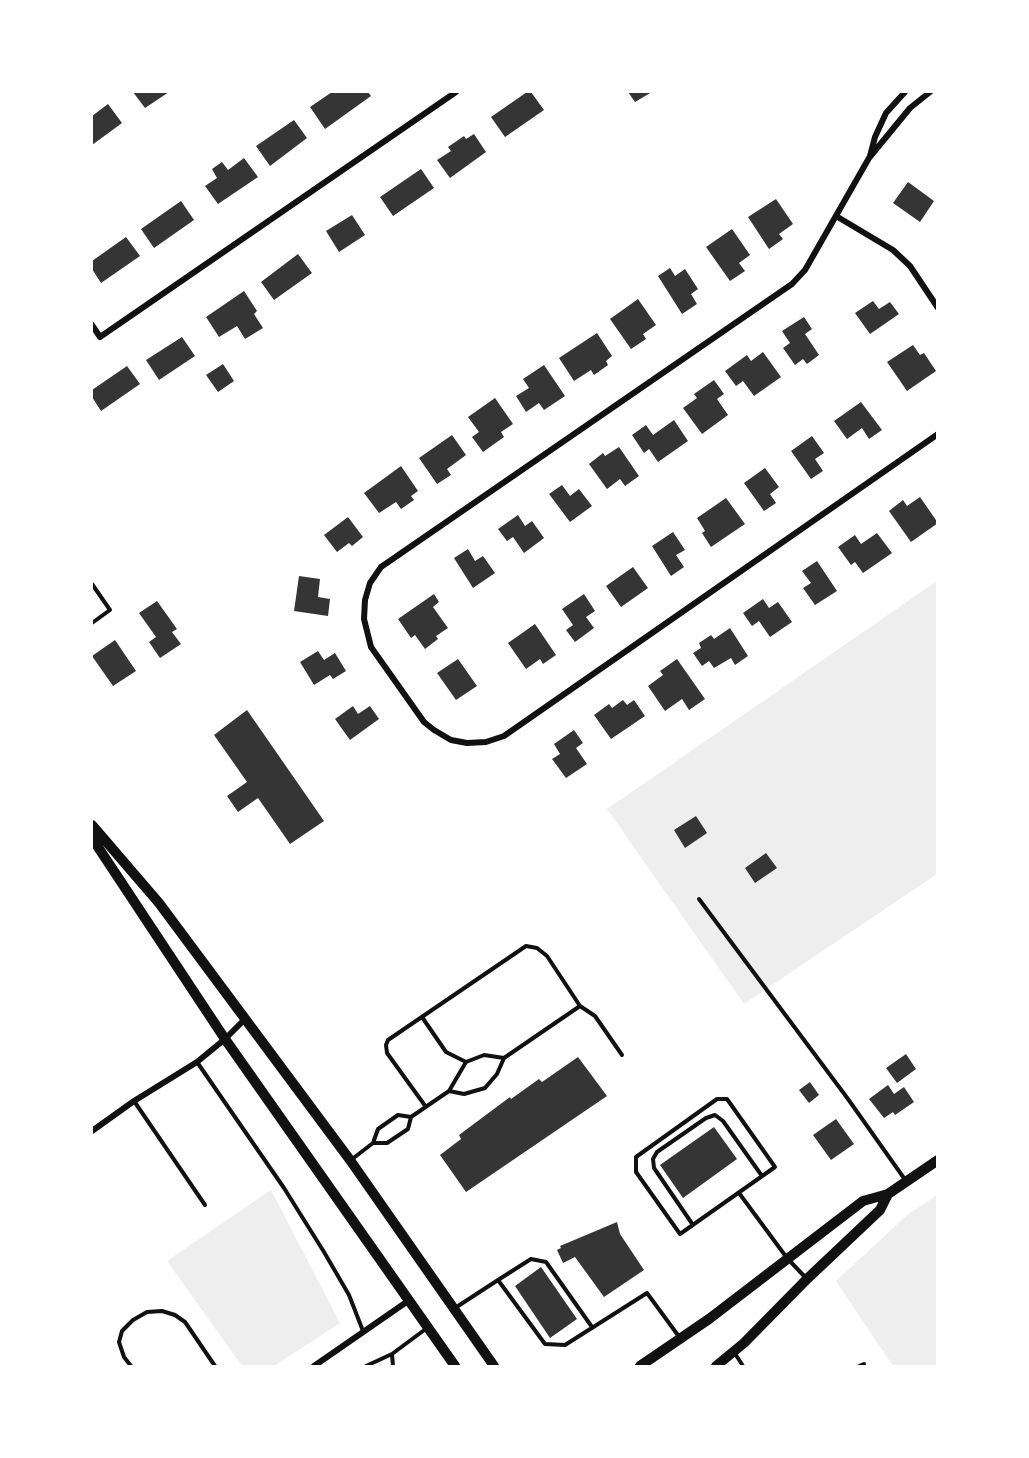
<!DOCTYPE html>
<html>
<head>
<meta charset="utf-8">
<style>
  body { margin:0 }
  #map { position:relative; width:1029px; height:1458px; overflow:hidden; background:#fff; font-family:Signika,sans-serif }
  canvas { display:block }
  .frame { position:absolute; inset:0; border:93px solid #fff; pointer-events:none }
</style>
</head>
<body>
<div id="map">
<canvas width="1029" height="1458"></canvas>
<div class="frame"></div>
</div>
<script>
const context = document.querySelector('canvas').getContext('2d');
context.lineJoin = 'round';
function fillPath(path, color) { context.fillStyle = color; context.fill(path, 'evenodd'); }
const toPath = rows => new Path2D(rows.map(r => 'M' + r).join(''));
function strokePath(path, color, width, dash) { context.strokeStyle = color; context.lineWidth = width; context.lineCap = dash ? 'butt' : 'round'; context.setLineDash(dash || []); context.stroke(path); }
fillPath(toPath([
  [937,581,937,874,744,1004,607,809],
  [271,1190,340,1323,274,1366,242,1366,167,1261],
  [937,1195,937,1366,893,1366,836,1281,906,1216]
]), '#eee');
fillPath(toPath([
  [133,92,169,92,145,108],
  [332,92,368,92,371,96,325,129,310,107],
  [527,92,531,92,544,110,505,137,491,117],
  [628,92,652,92,635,102],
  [108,104,122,123,92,145,92,116],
  [294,120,307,138,270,166,256,146],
  [474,134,486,152,450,178,437,160,451,151,448,147,464,136,466,139],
  [244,158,258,177,218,204,205,186,217,178,212,169,222,162,228,170],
  [421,169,434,188,393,216,380,197],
  [908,182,934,201,920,222,893,203],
  [776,199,793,224,779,234,783,239,769,249,748,217],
  [181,201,194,220,154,248,141,229],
  [352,215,365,235,339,252,326,231],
  [732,229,750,255,739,263,745,271,730,281,706,247],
  [126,237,140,256,101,283,92,269,92,261],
  [298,254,312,273,274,300,261,282],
  [670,268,675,276,685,269,698,289,691,294,697,304,682,314,658,276],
  [244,291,257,311,254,314,263,328,245,339,237,326,219,337,206,317],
  [638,299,656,325,643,334,646,339,631,349,610,319],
  [873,301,879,309,890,302,899,314,870,334,855,313],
  [804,317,812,329,805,334,819,355,807,364,803,359,795,365,783,348,790,343,782,331],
  [597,333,612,356,606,361,608,365,594,375,591,370,574,381,559,358],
  [182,337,195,356,159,380,146,360],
  [913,345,920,355,924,353,936,371,907,391,887,362],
  [763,352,781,377,754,396,743,381,736,386,725,371,747,355,751,361],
  [223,364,234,381,218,392,206,375],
  [544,365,565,396,544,410,539,403,526,412,516,396,529,388,523,379],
  [127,366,140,384,101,411,92,397,92,390],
  [714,380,724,394,717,399,728,415,702,434,683,408,697,398,694,394],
  [495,398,513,424,501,432,504,437,483,452,472,437,479,432,468,417],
  [861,402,882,430,869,439,862,428,847,439,834,421],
  [674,420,688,441,658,462,649,449,644,453,632,435,646,425,653,435],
  [452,435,466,455,447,469,451,475,437,484,419,458],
  [812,436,824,453,815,459,823,471,811,479,791,451],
  [619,447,639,476,625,486,620,479,607,489,589,464,603,453,605,456],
  [401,466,418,491,411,496,414,500,401,509,396,502,379,513,364,493],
  [765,468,779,487,770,494,776,503,764,511,744,483],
  [562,485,570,496,579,489,592,506,570,522,549,494],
  [920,497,938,523,911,542,889,511,903,500,907,506],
  [726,498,745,524,711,547,702,533,705,531,697,518],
  [518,515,525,526,532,521,544,538,524,553,513,537,507,541,498,529],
  [348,517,363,537,352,546,349,543,337,552,324,535],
  [673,532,685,550,676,555,684,567,671,576,652,546],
  [877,533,892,553,863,573,855,562,851,565,838,547,855,535,861,544],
  [468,549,475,561,483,556,495,573,473,588,454,558],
  [817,561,837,591,815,605,803,588,811,583,802,571],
  [633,567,648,588,621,607,606,586],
  [299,576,320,579,318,597,330,599,328,616,294,611],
  [434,594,439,602,433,607,448,628,436,636,438,639,425,649,415,635,411,638,398,619],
  [584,594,595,611,586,617,594,628,575,642,566,630,573,625,562,609],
  [763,599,769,608,778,602,792,622,770,637,759,621,752,626,743,613],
  [157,601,177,629,172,632,181,644,160,658,149,642,156,637,139,613],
  [535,624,556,655,543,664,540,659,526,669,508,643],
  [730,628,748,656,735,665,731,658,714,668,709,661,702,666,693,653,701,648,699,643,711,635,714,639],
  [115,640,136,671,113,686,92,656],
  [318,651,324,660,335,653,346,671,333,679,330,675,314,685,300,662],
  [458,659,477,686,456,700,437,673],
  [677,659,705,699,689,710,682,699,665,711,648,686,663,675,660,671],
  [623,700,627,705,634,700,645,716,611,739,594,715,609,704,612,708],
  [353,706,358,714,370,706,379,719,350,740,335,719],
  [247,710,324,821,290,844,258,798,238,812,227,796,247,782,214,735],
  [574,730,583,743,576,748,587,764,566,778,552,759,560,754,554,744],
  [696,816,707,833,685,848,674,830],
  [766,853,777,868,755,883,745,868],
  [906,1054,916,1069,897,1083,886,1068],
  [578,1057,607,1096,466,1192,440,1155,461,1139,459,1135,510,1097,511,1099,539,1079,542,1082],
  [810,1082,819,1095,809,1103,799,1090],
  [888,1085,894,1094,904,1087,914,1102,895,1115,893,1112,884,1118,869,1099],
  [836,1119,854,1144,831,1160,813,1135],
  [714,1127,737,1159,683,1198,660,1165],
  [617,1222,620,1234,644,1270,604,1297,575,1257,563,1263,557,1250,561,1248,560,1246],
  [541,1267,577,1319,550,1338,515,1286]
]), '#353535');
strokePath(toPath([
  [92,584,110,610,92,623],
  [699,899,848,1099,906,1181],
  [580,1006,595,1016,622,1055],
  [422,1017,446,1052,466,1062],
  [197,1062,284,1188,324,1252,349,1295,363,1331],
  [449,1091,466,1062,484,1055,504,1058],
  [717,1099,727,1099,775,1167,680,1234,636,1172,636,1157,717,1099],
  [134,1101,205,1205],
  [373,1143,387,1143,408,1129,411,1117,449,1091,464,1094,485,1088,497,1074,504,1058,580,1006,547,956,537,948,526,946,388,1040,386,1045,387,1053,426,1107],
  [351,1160,373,1143,378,1129,398,1115,411,1117],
  [739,1193,787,1258,805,1277],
  [693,1225,654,1168,653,1159,657,1152,706,1118,715,1115,723,1121,762,1176],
  [498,1280,531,1259,546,1262,592,1327],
  [455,1308,498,1280,545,1344,565,1345,647,1293,680,1338],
  [734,1352,743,1366],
  [131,1366,124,1357,119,1342,122,1331,133,1320,147,1312,162,1311,175,1315,185,1322,215,1366],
  [366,1366,392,1354],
  [393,1366,392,1354,427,1328],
  [859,1366,864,1364]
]), '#111', 4);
strokePath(toPath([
  [930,92,910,108,869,158,805,270,792,284,381,567,370,583,365,600,364,619,371,647,424,722,434,730,451,740,467,743,486,742,504,736,938,434],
  [870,156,875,137,886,113,905,92],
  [836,216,893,250,910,266,938,308],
  [92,325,100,337,456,92],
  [92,1131,134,1101,197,1062,225,1039,245,1019],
  [314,1366,408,1301]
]), '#111', 6);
strokePath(toPath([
  [92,825,159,903,350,1160,494,1366],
  [92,838,225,1039,455,1366],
  [640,1366,709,1319,863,1201,888,1194,938,1160],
  [716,1366,744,1343,807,1279,880,1210,888,1194]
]), '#111', 10);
</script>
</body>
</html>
